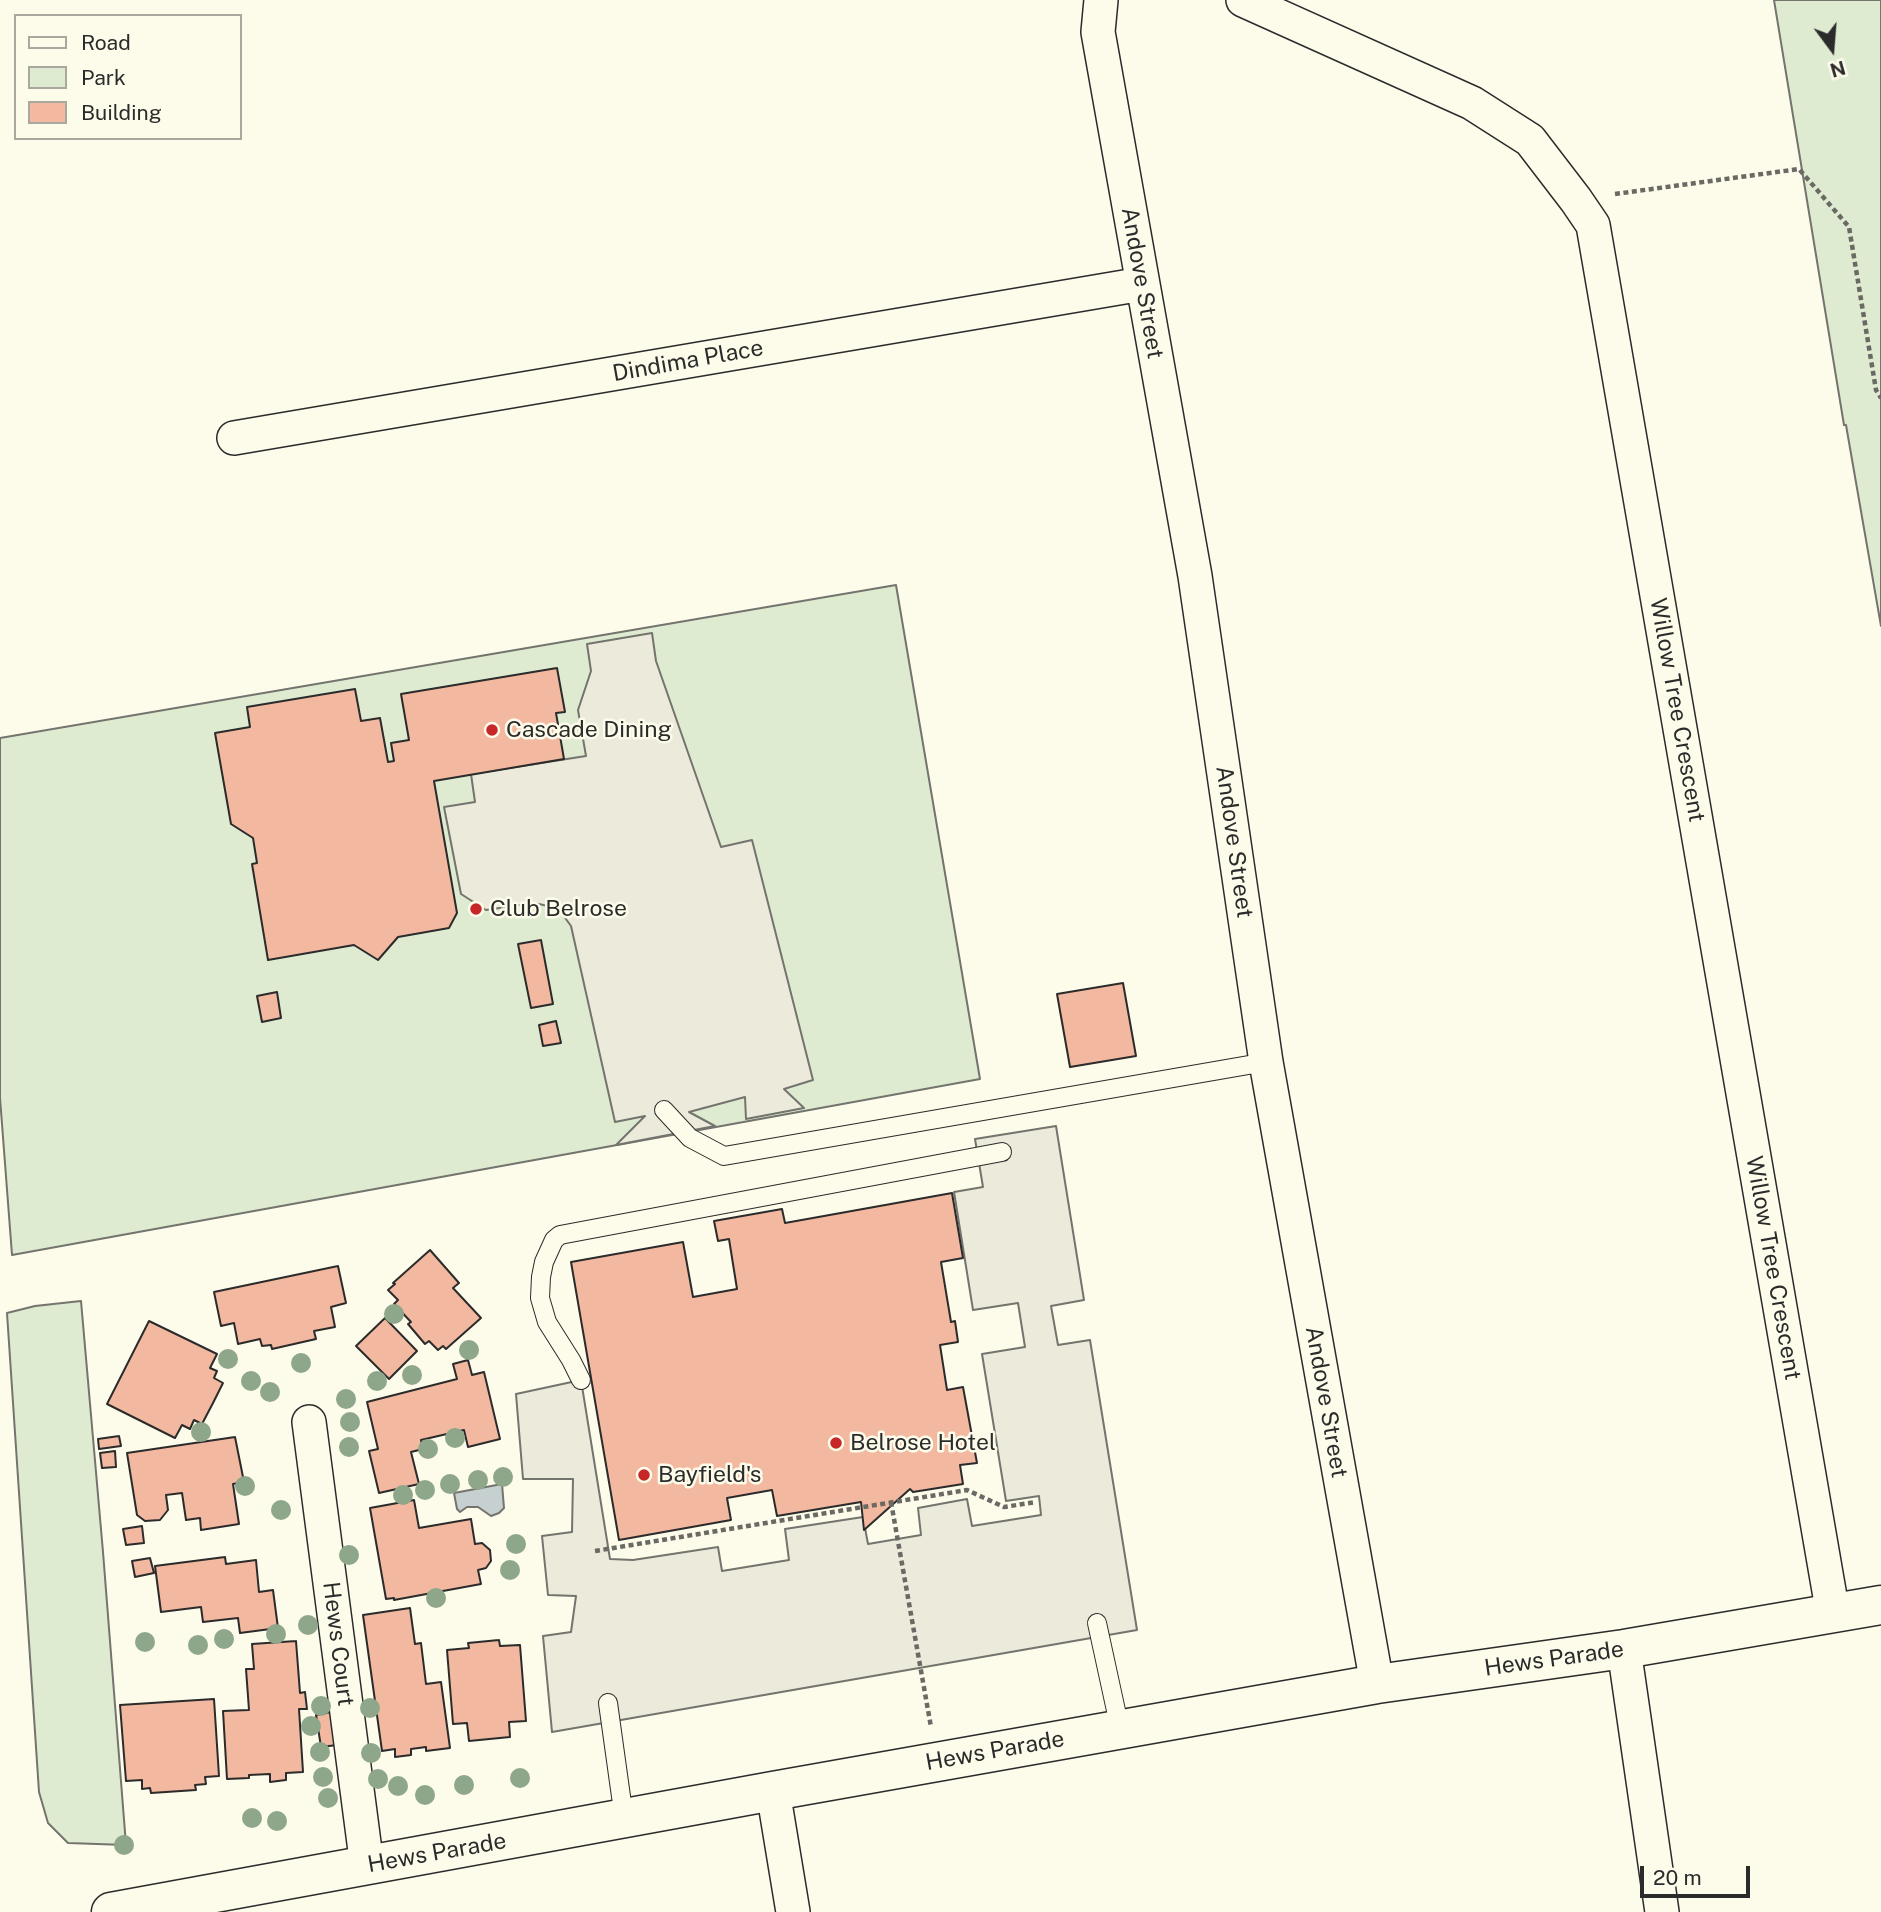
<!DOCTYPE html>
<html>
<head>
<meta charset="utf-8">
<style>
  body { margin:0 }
  #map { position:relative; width:1881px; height:1912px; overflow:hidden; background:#fdfbea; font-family:"Public Sans",sans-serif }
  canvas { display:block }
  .legend { position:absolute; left:14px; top:14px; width:228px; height:126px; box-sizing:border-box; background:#fdfbea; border:2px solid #a9a89e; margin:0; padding:9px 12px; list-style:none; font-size:21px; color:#2b2b2b }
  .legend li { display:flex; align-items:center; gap:14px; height:35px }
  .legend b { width:35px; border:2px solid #a9a89e }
  .north { position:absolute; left:1797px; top:14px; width:70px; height:70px; -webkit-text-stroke:5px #fdfbea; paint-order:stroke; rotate:164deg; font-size:19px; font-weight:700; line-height:28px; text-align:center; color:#2b2b2b }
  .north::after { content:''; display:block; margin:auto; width:24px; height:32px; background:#2b2b2b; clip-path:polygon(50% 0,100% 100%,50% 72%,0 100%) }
  .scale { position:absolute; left:1640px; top:1866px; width:110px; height:32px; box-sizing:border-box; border:4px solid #2b2b2b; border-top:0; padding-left:9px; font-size:21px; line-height:24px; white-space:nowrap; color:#2b2b2b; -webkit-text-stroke:5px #fdfbea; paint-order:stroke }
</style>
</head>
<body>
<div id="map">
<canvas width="1881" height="1912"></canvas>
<ul class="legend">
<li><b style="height:9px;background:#fdfbea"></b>Road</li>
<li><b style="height:19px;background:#deebd1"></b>Park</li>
<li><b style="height:19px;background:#f2b8a0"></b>Building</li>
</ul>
<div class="north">N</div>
<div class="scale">20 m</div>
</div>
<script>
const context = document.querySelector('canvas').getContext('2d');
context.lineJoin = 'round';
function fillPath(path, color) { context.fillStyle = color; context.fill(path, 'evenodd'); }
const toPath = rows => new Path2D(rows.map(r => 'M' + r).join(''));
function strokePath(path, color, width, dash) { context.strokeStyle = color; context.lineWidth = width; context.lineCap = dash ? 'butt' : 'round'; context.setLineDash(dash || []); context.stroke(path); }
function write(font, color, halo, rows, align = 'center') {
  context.font = font + ' "Public Sans",sans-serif'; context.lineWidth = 5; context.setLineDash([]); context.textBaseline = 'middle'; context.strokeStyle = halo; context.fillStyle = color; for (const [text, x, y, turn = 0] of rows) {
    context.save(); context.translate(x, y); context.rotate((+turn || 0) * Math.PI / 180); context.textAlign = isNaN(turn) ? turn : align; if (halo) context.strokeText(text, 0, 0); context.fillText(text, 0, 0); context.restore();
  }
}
const green = toPath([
  [1774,0,1881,0,1881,626,1846,425,1844,425,1774,0],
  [896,585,980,1079,12,1255,0,1098,0,738,896,585],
  [81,1301,103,1552,126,1845,68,1843,48,1823,39,1792,7,1313,35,1306,81,1301]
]);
fillPath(green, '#deebd1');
strokePath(green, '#74746e', 2);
const parking = toPath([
  [652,633,656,661,721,847,752,840,813,1080,784,1089,804,1108,746,1119,745,1097,689,1112,715,1126,616,1145,645,1116,615,1122,571,926,563,915,553,907,534,903,486,910,461,894,444,807,475,802,471,774,586,756,578,710,591,671,587,644,652,633],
  [1056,1126,1084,1300,1051,1306,1058,1345,1090,1340,1137,1630,552,1732,543,1636,571,1632,576,1596,548,1595,542,1536,572,1532,573,1479,523,1479,516,1394,581,1380,610,1559,633,1560,718,1547,722,1571,789,1560,785,1529,863,1517,868,1544,921,1535,918,1508,967,1499,972,1526,1041,1515,1039,1496,1006,1501,982,1354,1025,1347,1018,1303,973,1310,954,1192,983,1187,975,1139,1056,1126]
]);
fillPath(parking, '#eceadb');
strokePath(parking, '#74746e', 2);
const water = toPath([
  [502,1484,504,1508,499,1513,491,1516,478,1507,467,1507,460,1512,457,1509,454,1493,502,1484]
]);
fillPath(water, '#c7d0d0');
strokePath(water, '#74746e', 2);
const building = toPath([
  [557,668,565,712,556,713,564,759,434,781,457,913,449,928,398,937,378,960,354,945,268,960,252,864,257,863,253,838,231,824,215,733,250,727,247,707,355,689,361,721,380,718,388,762,394,761,391,743,409,740,401,694,557,668],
  [541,940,553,1004,531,1008,518,944,541,940],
  [1123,983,1136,1056,1070,1067,1057,994,1123,983],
  [277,992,281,1018,262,1022,257,996,277,992],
  [556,1021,561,1043,543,1046,539,1025,556,1021],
  [952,1193,963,1258,941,1262,951,1322,955,1321,958,1342,940,1345,947,1390,963,1387,977,1463,960,1465,963,1484,913,1492,910,1489,864,1530,861,1502,777,1516,772,1490,727,1498,731,1520,619,1540,571,1262,683,1242,693,1297,737,1289,729,1239,718,1241,714,1221,782,1209,785,1223,952,1193],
  [430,1250,459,1283,453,1288,481,1318,446,1349,443,1346,438,1350,429,1341,425,1344,408,1324,411,1322,394,1304,398,1300,388,1290,395,1284,393,1283,430,1250],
  [338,1266,346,1303,331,1307,335,1327,314,1331,316,1339,272,1349,271,1345,262,1346,260,1339,238,1344,234,1323,221,1326,214,1292,338,1266],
  [385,1318,417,1351,389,1379,356,1346,385,1318],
  [149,1321,217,1354,210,1368,217,1371,214,1378,223,1383,213,1403,202,1424,194,1420,190,1429,182,1425,175,1438,107,1404,149,1321],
  [468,1360,472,1375,484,1372,500,1439,468,1447,464,1430,421,1440,423,1449,411,1452,419,1484,379,1493,369,1451,378,1449,367,1402,457,1379,453,1364,468,1360],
  [119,1436,121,1446,99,1449,98,1439,119,1436],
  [235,1437,244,1482,233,1484,239,1524,201,1530,200,1518,186,1520,182,1493,166,1495,168,1510,160,1520,145,1521,137,1515,127,1453,235,1437],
  [115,1451,116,1467,102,1468,100,1453,115,1451],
  [414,1500,419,1528,471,1519,475,1544,482,1543,490,1550,491,1561,486,1568,478,1570,481,1584,394,1600,394,1598,386,1599,370,1508,414,1500],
  [142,1526,144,1543,126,1545,123,1529,142,1526],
  [225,1557,226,1564,256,1560,259,1592,273,1590,278,1628,240,1633,238,1618,203,1622,201,1607,161,1612,155,1566,225,1557],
  [150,1558,154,1573,135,1577,132,1561,150,1558],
  [410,1608,415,1644,421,1643,426,1684,441,1682,450,1748,426,1751,426,1747,411,1749,411,1755,395,1757,395,1749,382,1751,363,1615,410,1608],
  [499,1640,500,1646,520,1645,526,1721,509,1722,510,1737,469,1741,467,1723,453,1724,447,1650,469,1648,468,1643,499,1640],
  [296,1641,300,1693,305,1692,307,1709,299,1709,303,1772,286,1773,286,1780,270,1782,270,1774,249,1775,249,1778,227,1779,223,1711,249,1710,246,1669,254,1669,252,1644,296,1641],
  [214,1699,219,1776,205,1777,206,1784,195,1785,196,1790,151,1793,150,1788,142,1789,142,1780,126,1781,120,1705,214,1699],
  [331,1712,337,1745,321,1747,316,1715,331,1712]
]);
fillPath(building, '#f2b8a0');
strokePath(building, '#2b2b2b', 2);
const service = toPath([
  [664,1110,690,1138,724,1156,1266,1062],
  [581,1380,571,1360,547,1322,540,1298,541,1277,544,1262,554,1240,560,1235,1002,1152],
  [1097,1623,1120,1729],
  [608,1703,624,1818]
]);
const minor = toPath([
  [1101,0,1098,32,1195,576,1266,1062,1377,1684],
  [1243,0,1472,103,1530,140,1576,200,1593,225,1833,1614],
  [234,438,1142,284],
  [309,1422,367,1866],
  [1624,1649,1662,1912],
  [773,1791,793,1912]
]);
const tertiary = toPath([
  [111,1912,773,1791,1377,1684,1624,1649,1881,1605]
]);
strokePath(service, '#2b2b2b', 20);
strokePath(minor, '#2b2b2b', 36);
strokePath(tertiary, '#2b2b2b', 41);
strokePath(toPath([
  [1615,194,1799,169,1849,227,1876,390,1881,398],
  [891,1502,931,1727],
  [595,1551,967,1490,1004,1507,1036,1502]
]), '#6a6964', 4.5, [5, 3.5]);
strokePath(service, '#fdfbea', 18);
strokePath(minor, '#fdfbea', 33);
strokePath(tertiary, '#fdfbea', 38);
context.fillStyle = '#8ea78a';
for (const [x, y] of [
  [394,1314],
  [469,1350],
  [228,1359],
  [301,1363],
  [412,1375],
  [251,1381],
  [377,1381],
  [270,1392],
  [346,1399],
  [350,1422],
  [201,1432],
  [455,1438],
  [349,1447],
  [428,1449],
  [503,1477],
  [478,1480],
  [450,1484],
  [245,1486],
  [425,1490],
  [403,1495],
  [281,1510],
  [516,1544],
  [349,1555],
  [510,1570],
  [436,1598],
  [308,1625],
  [276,1634],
  [224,1639],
  [145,1642],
  [198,1645],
  [321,1706],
  [370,1708],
  [311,1726],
  [320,1752],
  [371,1753],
  [323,1777],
  [520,1778],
  [378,1779],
  [464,1785],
  [398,1786],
  [425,1795],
  [328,1798],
  [252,1818],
  [277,1821],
  [124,1845]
]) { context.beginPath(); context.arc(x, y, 10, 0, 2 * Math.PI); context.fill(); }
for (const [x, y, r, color] of [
  [492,730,7,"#c62828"],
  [476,909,7,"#c62828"],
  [836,1443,7,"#c62828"],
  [644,1475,7,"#c62828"]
]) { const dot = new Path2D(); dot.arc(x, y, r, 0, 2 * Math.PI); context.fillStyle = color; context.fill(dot); strokePath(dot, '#fdfbea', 2.5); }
write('23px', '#2b2b2b', '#fdfbea', [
  ["Andove Street",1142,283,80],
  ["Dindima Place",688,361,-10],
  ["Willow Tree Crescent",1677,710,80],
  ["Andove Street",1234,842,82],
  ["Willow Tree Crescent",1773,1268,80],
  ["Andove Street",1326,1402,80],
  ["Hews Court",338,1644,83],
  ["Hews Parade",1554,1659,-8],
  ["Hews Parade",995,1751,-10],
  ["Hews Parade",437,1853,-10]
]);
write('23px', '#2b2b2b', '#fdfbea', [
  ["Cascade Dining",506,730],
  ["Club Belrose",490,909],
  ["Belrose Hotel",850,1443],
  ["Bayfield's",658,1475]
], 'left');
</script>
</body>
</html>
